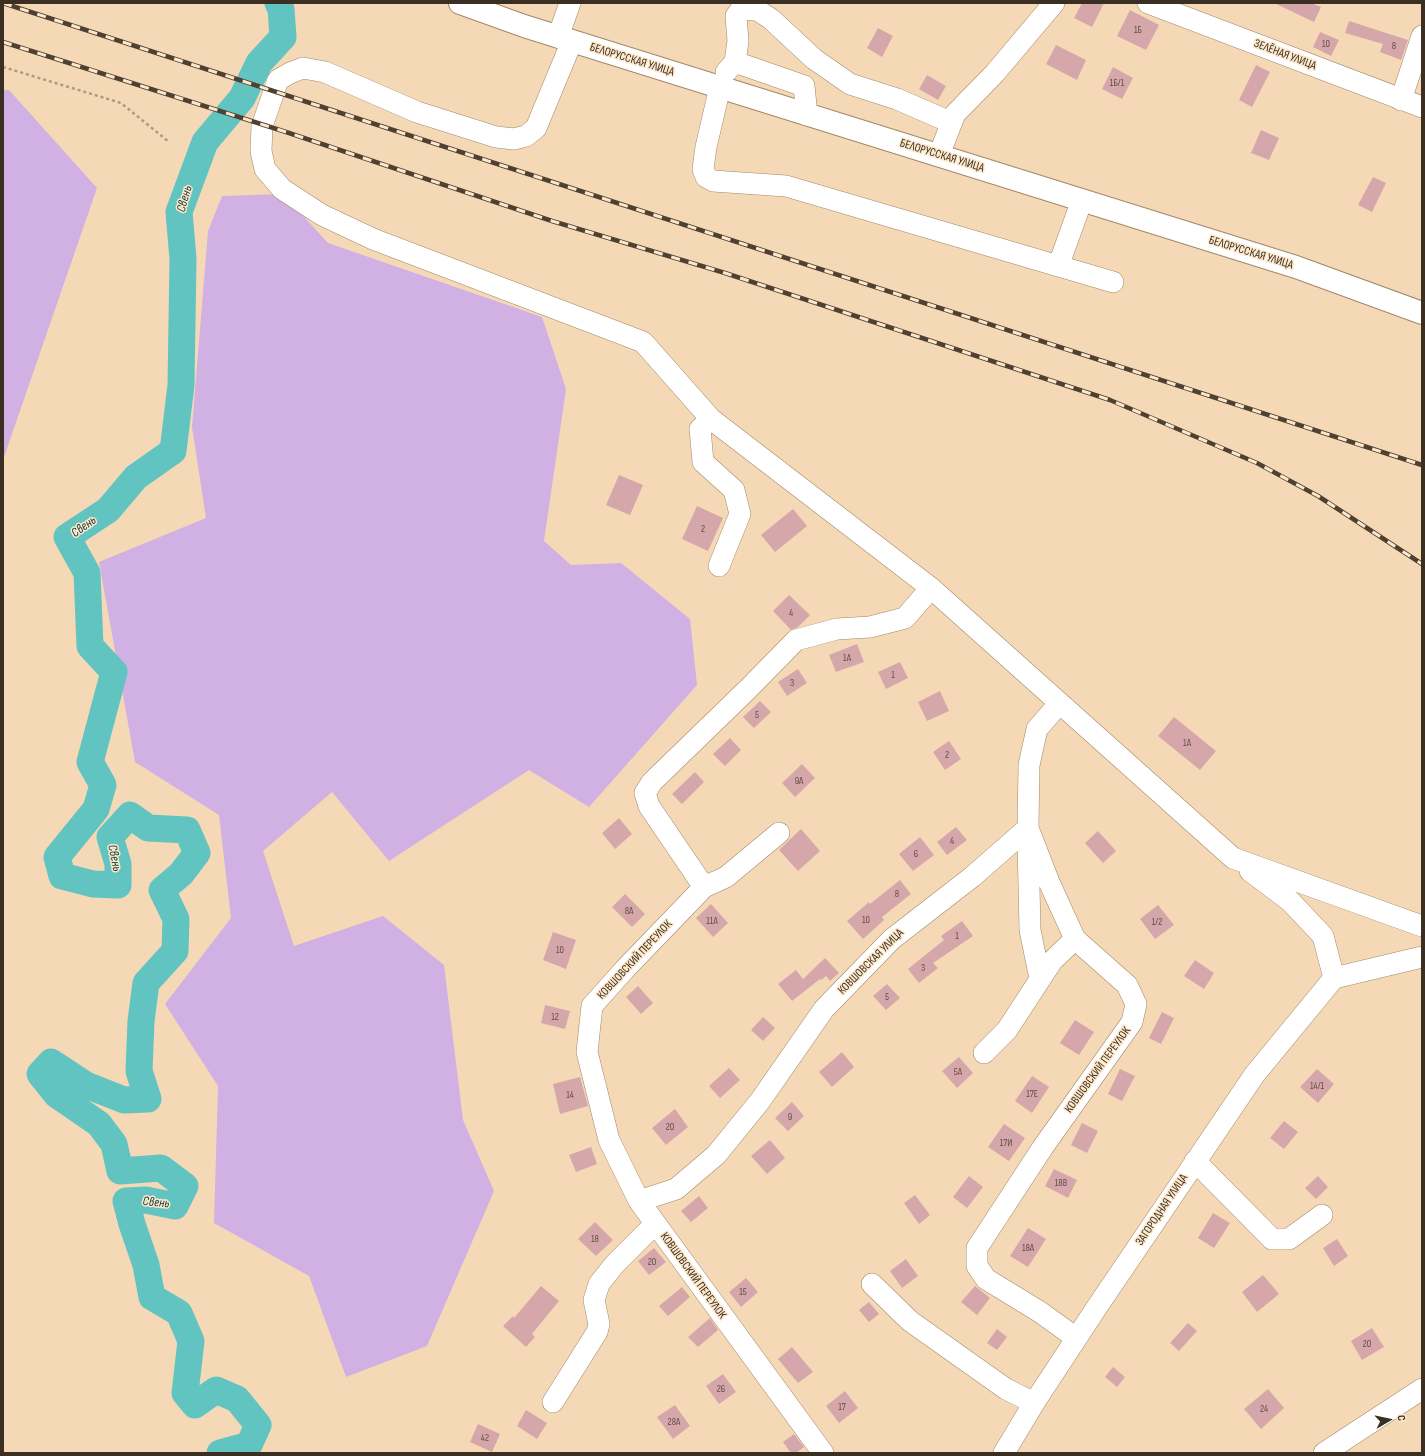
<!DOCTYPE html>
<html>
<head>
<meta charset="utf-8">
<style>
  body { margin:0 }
  #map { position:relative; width:1425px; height:1456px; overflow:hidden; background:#f5d9b6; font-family:"Sofia Sans Condensed",sans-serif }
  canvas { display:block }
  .frame { position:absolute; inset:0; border:4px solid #3a2f22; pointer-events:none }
  .north { position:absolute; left:1369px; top:1400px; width:40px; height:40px; -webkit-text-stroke:3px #fee8cb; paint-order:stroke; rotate:81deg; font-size:11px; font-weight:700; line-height:16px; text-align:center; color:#3a2f22 }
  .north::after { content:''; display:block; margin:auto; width:14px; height:18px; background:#3a2f22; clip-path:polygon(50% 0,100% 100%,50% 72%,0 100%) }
</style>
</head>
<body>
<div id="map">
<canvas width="1425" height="1456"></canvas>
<div class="frame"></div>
<div class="north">С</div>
</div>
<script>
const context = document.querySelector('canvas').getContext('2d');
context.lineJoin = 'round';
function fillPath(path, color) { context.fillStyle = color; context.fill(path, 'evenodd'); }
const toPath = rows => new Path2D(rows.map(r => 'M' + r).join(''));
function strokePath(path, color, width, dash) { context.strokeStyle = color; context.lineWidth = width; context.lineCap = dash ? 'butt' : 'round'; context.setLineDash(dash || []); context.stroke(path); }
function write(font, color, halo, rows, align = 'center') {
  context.font = font + ' "Sofia Sans Condensed",sans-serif'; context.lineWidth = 3; context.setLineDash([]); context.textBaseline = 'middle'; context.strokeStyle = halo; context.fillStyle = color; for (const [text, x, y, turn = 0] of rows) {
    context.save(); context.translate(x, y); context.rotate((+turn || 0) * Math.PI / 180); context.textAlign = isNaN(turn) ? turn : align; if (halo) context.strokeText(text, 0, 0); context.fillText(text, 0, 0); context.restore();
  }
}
fillPath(toPath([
  [3,90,9,90,97,188,3,460],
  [283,194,328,243,542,317,566,389,544,541,571,565,621,563,690,619,697,685,589,807,529,770,389,861,332,792,263,851,294,946,383,916,444,965,463,1120,494,1191,427,1346,346,1377,309,1276,214,1223,218,1086,165,1004,231,918,219,815,135,762,99,562,206,518,192,427,208,231,222,196]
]), '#d1b0e3');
strokePath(toPath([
  [220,1453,249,1445,258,1425,237,1399,216,1390,195,1405,185,1393,191,1341,179,1313,152,1297,146,1265,132,1224,126,1201,146,1200,175,1206,185,1186,161,1168,120,1171,114,1144,99,1124,57,1095,40,1074,51,1062,86,1085,124,1100,148,1099,139,1071,141,1021,146,983,175,951,176,919,162,890,181,874,197,853,187,830,148,828,130,815,110,837,118,864,118,885,93,884,62,876,57,857,96,809,103,785,90,762,114,672,90,646,87,573,67,537,108,510,136,477,173,451,181,385,183,259,179,212,205,142,242,98,259,63,283,37,281,9,278,3]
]), '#62c4c1', 27);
fillPath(toPath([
  [1082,3,1104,3,1092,27,1074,18],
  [1274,3,1311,3,1321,7,1314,22],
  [1130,10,1159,25,1146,50,1117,36],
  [1349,21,1408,40,1401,60,1380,52,1383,44,1345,33],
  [878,28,893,36,882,57,867,48],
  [1320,32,1339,40,1331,56,1313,47],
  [1056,45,1086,60,1077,80,1046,64],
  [1256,65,1270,72,1252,107,1239,100],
  [1113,67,1133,78,1122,99,1102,89],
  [927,75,946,86,938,100,919,89],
  [1261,130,1279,138,1269,160,1251,153],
  [1373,177,1386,183,1372,212,1358,205],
  [619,475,643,485,630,515,606,505],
  [697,506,723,518,708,551,682,539],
  [793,509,807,526,775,552,761,535],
  [789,595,810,615,798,627,791,630,773,611],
  [857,644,864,662,836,672,829,655],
  [900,662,908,678,886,689,878,672],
  [798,669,807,683,787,696,778,682],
  [940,691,949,711,927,721,918,702],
  [760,701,771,712,754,728,743,717],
  [1174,717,1216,751,1200,770,1158,736],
  [730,738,741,750,725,766,713,754],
  [949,741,961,759,945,770,933,752],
  [802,764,815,778,795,797,782,783],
  [695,772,704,782,682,804,672,794],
  [619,818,632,834,615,849,602,833],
  [956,827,967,840,947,855,937,842],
  [801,829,820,851,798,871,779,850],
  [1098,831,1116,851,1103,863,1085,843],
  [920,837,934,855,913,871,899,854],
  [900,880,911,894,882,917,884,920,863,939,847,921,869,902,870,904],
  [625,894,645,914,632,927,612,907],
  [711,904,728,923,713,937,696,918],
  [1158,905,1174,925,1155,939,1140,919],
  [962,921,973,936,933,963,938,968,919,983,908,969,944,940,941,936],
  [553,932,576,940,566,969,543,960],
  [825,958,839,973,830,981,826,976,821,980,820,979,792,1001,778,984,796,970,803,979],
  [1195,960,1214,973,1204,989,1184,976],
  [887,984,900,998,886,1010,873,996],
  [638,986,653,1003,641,1014,626,997],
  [545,1005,570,1011,565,1029,541,1023],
  [1162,1012,1174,1018,1161,1044,1149,1038],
  [763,1017,775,1028,763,1041,751,1030],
  [1075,1020,1094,1032,1079,1055,1060,1043],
  [842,1052,854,1067,832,1087,819,1072],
  [959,1057,973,1073,957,1088,942,1071],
  [729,1068,740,1080,720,1098,709,1086],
  [1120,1069,1135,1076,1122,1101,1108,1094],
  [1317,1069,1334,1084,1318,1103,1300,1087],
  [1032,1076,1049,1087,1032,1113,1015,1101],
  [580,1077,588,1106,560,1114,553,1084],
  [792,1102,804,1116,788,1131,775,1118],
  [675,1109,688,1127,666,1145,652,1128],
  [1284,1121,1298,1132,1284,1149,1270,1138],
  [1082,1123,1098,1131,1087,1153,1071,1145],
  [1004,1124,1025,1138,1009,1161,988,1147],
  [770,1140,785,1158,767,1174,751,1156],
  [591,1147,597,1164,576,1172,569,1155],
  [1054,1169,1077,1180,1068,1198,1045,1186],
  [969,1176,983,1187,967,1208,953,1197],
  [1318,1176,1328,1187,1316,1199,1305,1188],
  [915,1195,930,1215,919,1224,904,1203],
  [699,1196,708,1208,691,1222,681,1211],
  [1213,1213,1230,1223,1214,1248,1198,1238],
  [595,1222,613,1240,596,1256,578,1239],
  [1028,1228,1046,1239,1028,1267,1010,1256],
  [1337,1239,1348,1256,1334,1266,1323,1248],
  [654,1248,666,1262,649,1275,638,1261],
  [906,1259,918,1276,902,1288,890,1271],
  [1263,1275,1279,1294,1257,1312,1242,1292],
  [746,1278,758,1292,741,1307,729,1292],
  [541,1286,559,1301,532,1334,535,1337,526,1347,503,1326,513,1316,514,1318],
  [975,1286,990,1298,977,1315,961,1302],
  [682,1287,690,1297,668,1316,659,1306],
  [869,1302,879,1314,869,1322,859,1310],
  [710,1318,718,1330,698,1347,688,1337],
  [1188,1323,1197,1331,1179,1351,1170,1343],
  [1372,1328,1384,1347,1362,1360,1351,1341],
  [997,1329,1007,1337,997,1350,987,1343],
  [792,1347,813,1372,798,1383,778,1359],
  [1113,1367,1125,1377,1117,1387,1105,1377],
  [723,1374,736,1392,719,1404,706,1386],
  [1268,1389,1284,1408,1261,1429,1244,1409],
  [845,1391,858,1408,839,1423,826,1406],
  [675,1405,690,1426,673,1439,657,1417],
  [526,1410,547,1423,537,1439,517,1426],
  [478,1424,500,1434,492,1452,470,1442],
  [794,1434,804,1447,796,1453,791,1453,783,1442]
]), '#d5a7aa');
const minor = toPath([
  [1148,3,1422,107],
  [558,37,570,3],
  [572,41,536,128,526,136,514,139,496,137,417,112,325,72,303,68,290,73,278,80,262,126,261,151,265,169,282,189,322,215,373,239,643,342,711,419,931,588,1233,858,1422,926],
  [735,62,738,41,736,16,741,9,757,10,771,19,814,59,850,84,897,99,950,122],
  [726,72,735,62,804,86,807,115],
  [720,87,706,147,703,169,706,177,713,181,786,186,1113,282],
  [1401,100,1422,36],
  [939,155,955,114,995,73,1054,3],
  [1059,264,1082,200],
  [711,419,700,429,703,462,734,490,740,514,719,566],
  [1028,828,1049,882,1075,939,1127,985,1136,1004,1132,1022,1043,1147,977,1248,977,1266,986,1279,1040,1312,1076,1338],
  [779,833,726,877,704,887,625,969,592,1006,587,1052,609,1140,639,1201,823,1453],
  [1028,843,1030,930,1040,979],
  [1250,871,1290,901,1323,936,1334,978],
  [704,887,649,806,645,793,652,782,748,689,796,640,837,629,870,627,905,618,931,588],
  [1334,978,1422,957],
  [984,1053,1007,1030,1052,961,1075,939],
  [1195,1161,1272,1239,1289,1239,1322,1215],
  [639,1201,676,1189,716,1155,760,1101,824,1009,892,939,972,877,1028,828,1029,765,1037,729,1059,704],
  [872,1284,910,1321,1006,1389,1034,1403],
  [553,1402,597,1332,599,1324,594,1300,599,1284,614,1265,655,1224],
  [1004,1453,1034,1403,1097,1307,1255,1074,1334,978],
  [1324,1453,1422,1389]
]);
const major = toPath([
  [460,3,524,26,1296,267,1422,313]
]);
strokePath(minor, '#a28868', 22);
strokePath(major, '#a28868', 24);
strokePath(toPath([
  [3,67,121,103,169,142]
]), '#ae997e', 2.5, [3, 3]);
strokePath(minor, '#fff', 21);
strokePath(major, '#fff', 22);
const rail = toPath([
  [3,3,1422,465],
  [3,42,286,132,552,221,725,273,1110,400,1257,463,1318,496,1422,564]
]);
strokePath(rail, '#4e4132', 4.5);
strokePath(rail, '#fee8cb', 3, [9]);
write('10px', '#614d44', null, [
  ["1Б",1138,30],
  ["10",1326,44],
  ["8",1394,46],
  ["1Б/1",1117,83],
  ["2",703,529],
  ["4",791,613],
  ["1А",847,658],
  ["1",893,675],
  ["3",792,683],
  ["5",757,715],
  ["1А",1187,743],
  ["2",947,755],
  ["9А",799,781],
  ["4",952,841],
  ["6",916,854],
  ["8",897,894],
  ["8А",629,911],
  ["10",866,920],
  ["11А",712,921],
  ["1/2",1157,922],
  ["1",957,936],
  ["10",560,950],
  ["3",923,968],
  ["5",887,997],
  ["12",555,1017],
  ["5А",958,1072],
  ["14/1",1317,1086],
  ["17Е",1032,1094],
  ["14",570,1095],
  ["9",790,1117],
  ["20",670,1127],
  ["17И",1006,1143],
  ["18В",1061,1183],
  ["18",595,1239],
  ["18А",1028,1248],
  ["20",652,1262],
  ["15",743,1292],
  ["20",1367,1344],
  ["26",721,1389],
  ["17",842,1407],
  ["24",1264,1409],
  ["28А",674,1422],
  ["42",485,1438]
]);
write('12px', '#3a2f22', '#fee8cb', [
  ["ЗЕЛЁНАЯ УЛИЦА",1285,55,21],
  ["БЕЛОРУССКАЯ УЛИЦА",632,60,17],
  ["БЕЛОРУССКАЯ УЛИЦА",942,156,17],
  ["БЕЛОРУССКАЯ УЛИЦА",1251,253,17],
  ["КОВШОВСКИЙ ПЕРЕУЛОК",635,960,-47],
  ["КОВШОВСКАЯ УЛИЦА",871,962,-45],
  ["КОВШОВСКИЙ ПЕРЕУЛОК",1098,1070,-54],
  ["ЗАГОРОДНАЯ УЛИЦА",1162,1210,-56],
  ["КОВШОВСКИЙ ПЕРЕУЛОК",693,1276,54]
]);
write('italic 13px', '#0c3b3b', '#fee8cb', [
  ["Свень",185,199,-74],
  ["Свень",84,527,-35],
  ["Свень",114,858,79],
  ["Свень",156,1203,6]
]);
</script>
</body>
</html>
